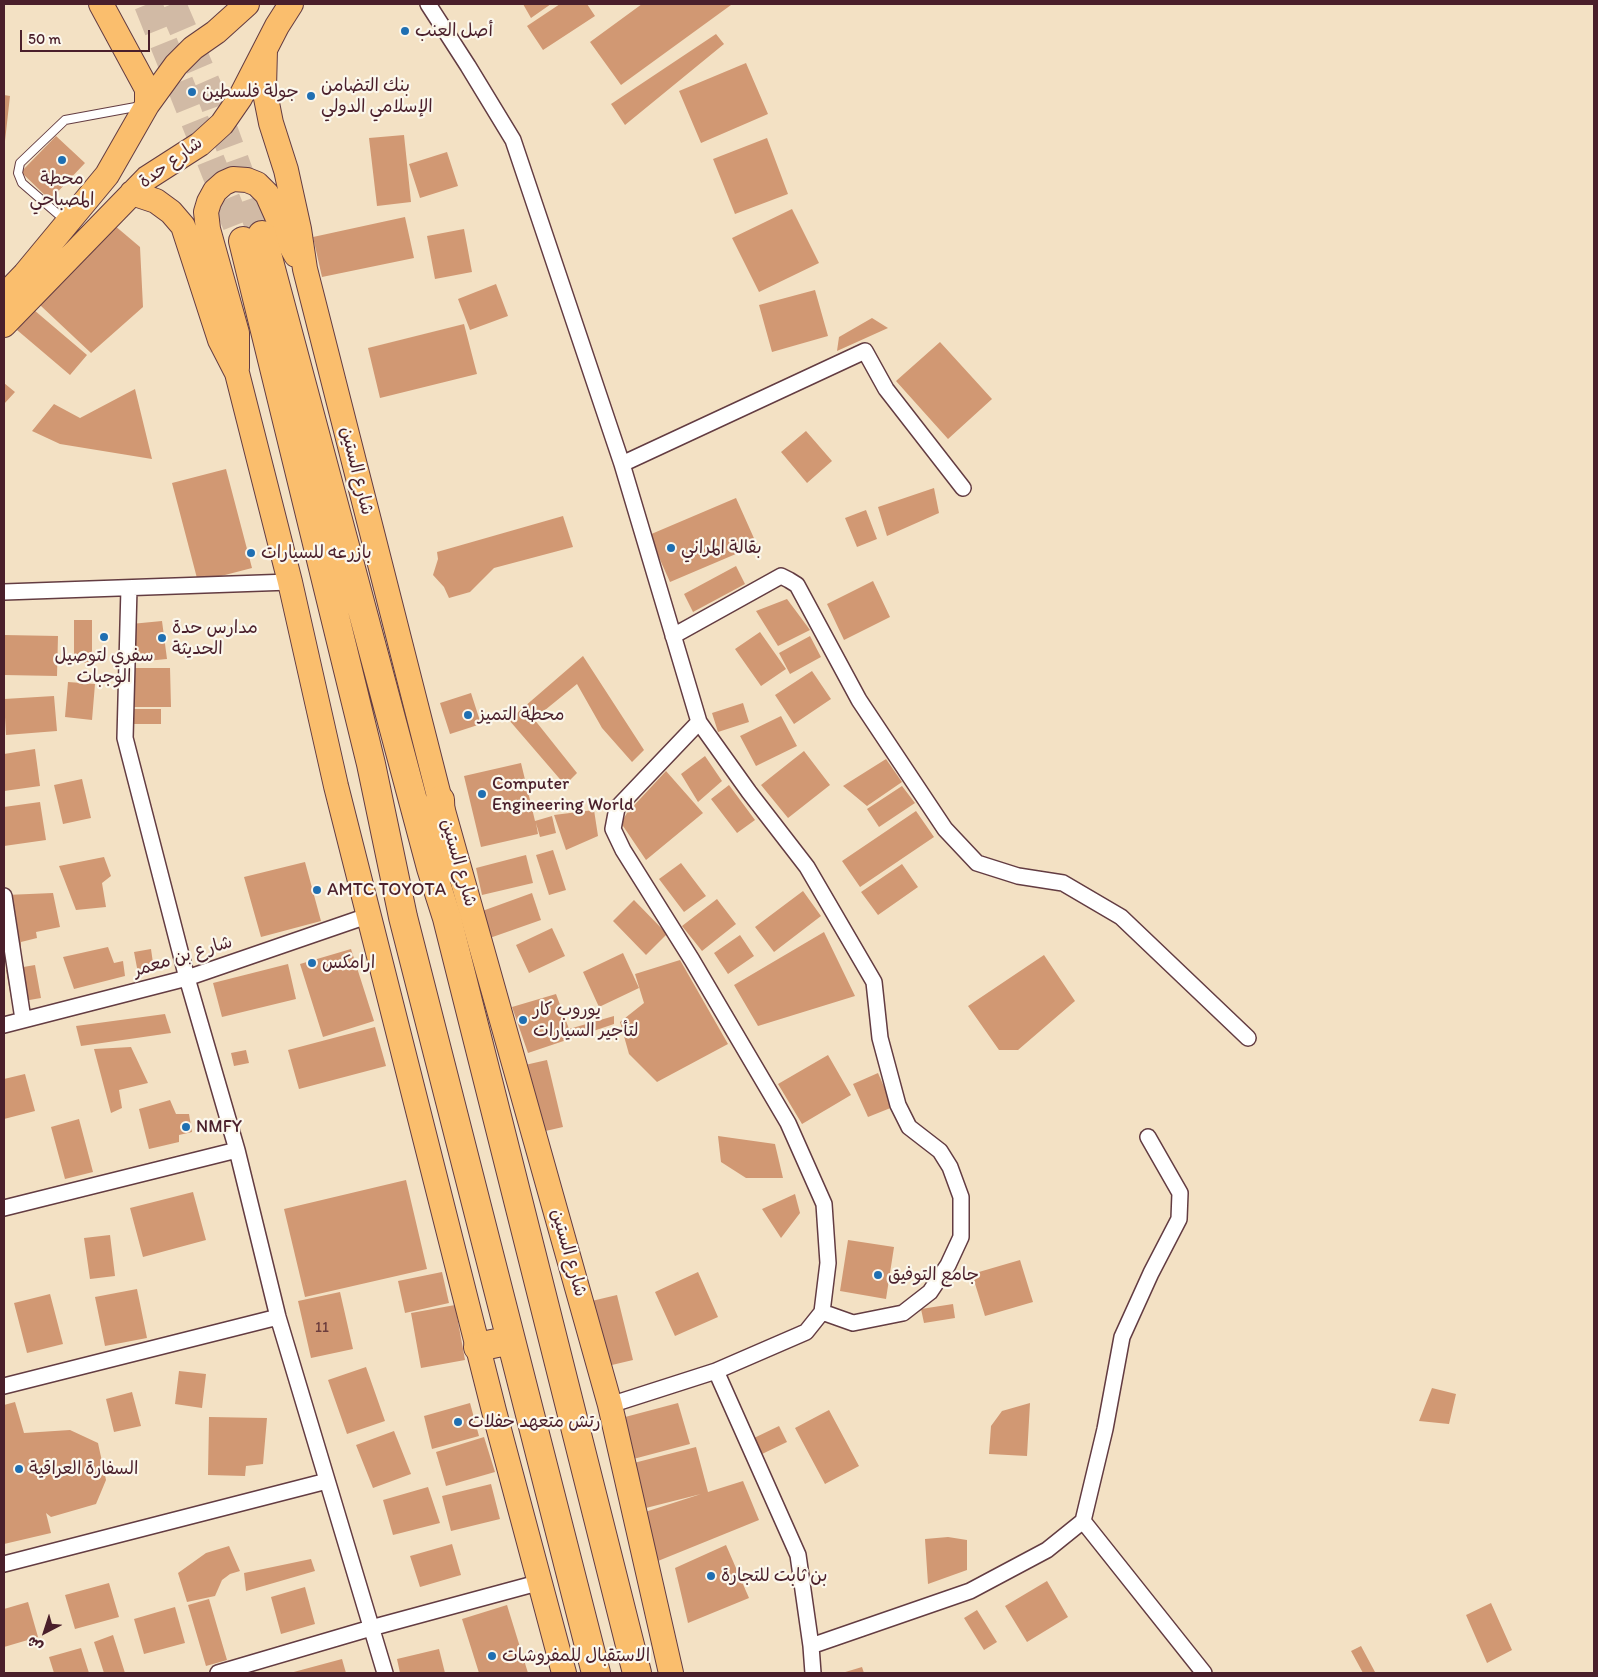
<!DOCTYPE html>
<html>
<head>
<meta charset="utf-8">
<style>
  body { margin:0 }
  #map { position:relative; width:1598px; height:1677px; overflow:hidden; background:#f3e1c4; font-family:Itim,"Playpen Sans Arabic",sans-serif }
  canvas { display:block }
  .frame { position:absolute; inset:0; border:5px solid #4a1f2b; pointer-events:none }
  .north { position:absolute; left:20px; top:1607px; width:50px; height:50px; -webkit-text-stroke:4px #fbf7ec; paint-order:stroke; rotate:220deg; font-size:14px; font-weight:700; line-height:20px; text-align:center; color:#4a1f2b }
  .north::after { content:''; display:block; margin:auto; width:18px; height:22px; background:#4a1f2b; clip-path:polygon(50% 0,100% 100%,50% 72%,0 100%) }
  .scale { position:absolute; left:20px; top:30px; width:130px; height:22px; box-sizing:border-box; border:2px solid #4a1f2b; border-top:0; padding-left:6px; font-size:15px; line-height:18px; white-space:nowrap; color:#4a1f2b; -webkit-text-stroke:4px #fbf7ec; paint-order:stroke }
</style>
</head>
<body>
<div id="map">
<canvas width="1598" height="1677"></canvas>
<div class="frame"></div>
<div class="north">ش</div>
<div class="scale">50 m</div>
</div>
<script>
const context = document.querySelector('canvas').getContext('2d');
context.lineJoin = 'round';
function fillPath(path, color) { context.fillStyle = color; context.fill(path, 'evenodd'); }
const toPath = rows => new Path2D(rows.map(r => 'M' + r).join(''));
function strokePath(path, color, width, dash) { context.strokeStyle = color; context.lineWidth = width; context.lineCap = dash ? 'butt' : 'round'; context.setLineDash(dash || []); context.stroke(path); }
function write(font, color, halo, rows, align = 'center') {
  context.font = font + ' Itim,"Playpen Sans Arabic",sans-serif'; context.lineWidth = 4.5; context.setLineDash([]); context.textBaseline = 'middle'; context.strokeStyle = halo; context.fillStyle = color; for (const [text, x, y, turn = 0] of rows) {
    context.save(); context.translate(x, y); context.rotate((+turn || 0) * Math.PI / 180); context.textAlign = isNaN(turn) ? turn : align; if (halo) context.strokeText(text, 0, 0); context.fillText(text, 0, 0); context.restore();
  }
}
fillPath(toPath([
  [523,4,551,4,531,18],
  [560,4,587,4,595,16,543,50,527,26],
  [642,4,730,4,731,5,621,85,590,42],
  [716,34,724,44,625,125,611,104],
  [746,63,768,114,701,143,679,91],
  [4,95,10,96,5,141,4,141],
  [404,135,411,202,377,206,369,138],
  [56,136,85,163,50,200,21,172],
  [767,138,788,194,735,214,713,159],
  [447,152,458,186,420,198,409,164],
  [792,209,819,263,759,292,732,238],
  [405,217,414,258,322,277,313,237],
  [114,225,140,247,143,307,91,353,40,305],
  [464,229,472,272,435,279,427,236],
  [496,284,508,316,470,330,458,299],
  [815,290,828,336,772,352,759,305],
  [34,310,87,355,70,375,17,330],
  [872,318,888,328,837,351,839,337],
  [464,324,477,374,380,398,368,348],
  [940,342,992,399,948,439,896,381],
  [4,383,15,392,4,404],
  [135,389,152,459,60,444,32,431,54,404,80,418],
  [806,431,832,461,807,483,781,452],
  [226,469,252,568,198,582,172,483],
  [934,488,939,513,887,536,878,507],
  [736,498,757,545,670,582,649,535],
  [866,510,877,539,857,547,845,518],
  [563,516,573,547,494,568,470,592,449,598,444,587,433,575,438,559,437,552],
  [736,566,745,584,693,612,684,594],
  [873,581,890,617,844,640,827,604],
  [787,599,810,630,778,646,756,611],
  [74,620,92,620,92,663,74,662],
  [162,621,167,659,135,662,131,624],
  [760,632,786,669,761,686,735,649],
  [4,635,58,636,57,676,4,675],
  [810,636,821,657,790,674,779,653],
  [583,656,644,750,632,762,602,728,577,684,534,719,577,773,565,785,509,720],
  [131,668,170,668,171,707,132,707],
  [812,671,831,699,794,724,775,695],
  [68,682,95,684,92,720,65,717],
  [471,693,481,724,450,734,440,703],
  [54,696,57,731,6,735,4,699],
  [743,703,749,722,718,732,712,713],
  [130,709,161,709,161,724,130,724],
  [781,716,797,746,756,766,740,736],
  [35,749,40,786,4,791,4,754],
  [804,751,830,785,788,818,761,785],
  [705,756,722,781,698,802,681,774],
  [886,759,902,782,867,806,843,786],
  [521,763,535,821,552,816,556,833,540,837,536,823,538,834,481,847,464,776],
  [666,771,703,813,646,860,621,823,627,813],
  [82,779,91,818,63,824,54,785],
  [729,785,755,820,737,833,711,799],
  [902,786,915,803,879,827,867,809],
  [40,802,46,840,4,846,4,807],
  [594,810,598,836,566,850,554,815],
  [916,811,934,837,860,887,842,861],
  [553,850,566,890,549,895,536,855],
  [526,855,533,883,482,895,476,868],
  [104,857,111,876,102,883,106,907,76,910,59,866],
  [305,862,321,921,261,937,244,877],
  [681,863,706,896,684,912,659,879],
  [902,864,918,887,878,915,861,892],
  [803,891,821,916,774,952,755,927],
  [53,893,60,927,36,932,37,938,21,942,21,952,10,954,6,895],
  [532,893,541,920,484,940,474,914],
  [717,899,736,924,702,951,682,926],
  [634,900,667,934,646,955,613,921],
  [552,928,565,956,529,973,516,945],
  [824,932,855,996,758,1026,734,985],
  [740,935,754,956,728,974,714,953],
  [108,947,114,963,123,961,125,976,74,989,63,957],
  [151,949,154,970,138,973,134,952],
  [351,949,374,1021,323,1037,300,964],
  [623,953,639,988,599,1007,583,972],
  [1044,955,1075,1001,1018,1050,999,1050,968,1006],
  [680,960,728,1044,657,1082,629,1054,620,1022,644,1003,635,974],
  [288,964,296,999,222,1017,213,983],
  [35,965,41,998,12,1003,6,970],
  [556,994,569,1029,614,1016,614,1024,528,1053,512,1007],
  [165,1014,171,1033,81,1046,76,1026],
  [375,1027,386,1066,299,1089,288,1050],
  [131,1047,148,1083,119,1090,122,1108,111,1113,94,1049],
  [246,1050,249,1063,234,1066,231,1053],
  [828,1055,851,1095,802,1124,778,1084],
  [547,1060,563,1127,541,1132,525,1065],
  [878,1073,893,1107,868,1117,853,1084],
  [25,1074,35,1111,4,1119,4,1079],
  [170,1100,176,1114,189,1114,192,1132,179,1135,179,1142,149,1149,139,1109],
  [79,1119,93,1172,65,1179,51,1127],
  [718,1136,775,1144,783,1178,746,1178,721,1162],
  [406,1180,427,1269,305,1297,284,1209],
  [193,1192,206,1240,143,1257,130,1208],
  [795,1194,800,1213,781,1238,762,1209],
  [110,1235,115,1276,90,1279,84,1238],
  [848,1240,894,1247,886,1299,840,1291],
  [1020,1260,1033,1302,985,1316,972,1274],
  [442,1272,449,1303,405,1313,398,1281],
  [698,1272,718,1317,675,1336,655,1292],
  [137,1289,147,1338,105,1346,95,1297],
  [340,1292,353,1349,311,1358,298,1301],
  [50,1294,63,1344,27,1353,14,1303],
  [617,1295,633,1360,595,1369,579,1304],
  [953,1304,955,1318,924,1323,921,1309],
  [455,1305,465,1360,421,1368,411,1313],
  [366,1367,385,1421,347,1434,328,1380],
  [179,1371,206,1374,202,1408,175,1404],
  [1432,1388,1456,1394,1449,1424,1419,1421],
  [132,1392,141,1426,114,1432,106,1399],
  [15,1402,24,1433,70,1430,98,1443,106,1480,96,1504,51,1517,46,1513,51,1533,4,1544,4,1405],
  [470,1403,479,1436,432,1449,424,1416],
  [678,1403,690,1444,622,1462,610,1421],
  [1030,1403,1027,1456,989,1454,991,1426,1002,1411],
  [829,1410,859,1466,825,1484,795,1428],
  [209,1417,267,1418,263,1464,246,1466,245,1476,208,1475],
  [779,1426,787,1442,762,1454,754,1438],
  [394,1431,411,1474,373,1488,356,1445],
  [484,1437,495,1472,446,1486,436,1452],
  [696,1447,708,1492,743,1481,759,1520,653,1563,642,1513,701,1494,638,1510,626,1465],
  [491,1484,500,1519,451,1531,442,1496],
  [428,1487,440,1523,393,1535,383,1500],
  [948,1537,967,1540,967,1570,928,1584,925,1539],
  [452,1544,461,1575,420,1587,410,1556],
  [726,1545,749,1598,688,1623,675,1568],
  [229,1546,240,1571,230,1574,222,1580,215,1596,187,1602,178,1573,206,1553],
  [311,1559,315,1571,246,1591,244,1573],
  [1047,1581,1068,1617,1027,1642,1005,1606],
  [109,1583,119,1617,75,1629,65,1595],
  [305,1587,315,1624,281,1634,271,1597],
  [209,1599,227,1660,206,1666,188,1605],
  [28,1602,38,1637,4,1647,4,1609],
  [1491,1603,1512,1650,1487,1663,1466,1615],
  [507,1605,528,1673,479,1673,462,1619],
  [175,1607,185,1643,144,1654,134,1619],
  [977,1610,997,1642,984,1650,964,1618],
  [113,1635,125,1673,104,1673,94,1642],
  [1361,1646,1375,1672,1372,1673,1363,1673,1351,1651],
  [81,1648,89,1673,54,1673,49,1657],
  [439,1649,445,1673,400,1673,397,1659],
  [342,1659,346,1673,290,1673],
  [862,1667,864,1673,842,1673]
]), '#d19873');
strokePath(toPath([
  [148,4,243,241],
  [172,4,210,92,262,235]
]), '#d1baa5', 28, [28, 14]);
const lane = toPath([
  [66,221,22,183,18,173,20,163,65,120,141,106]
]);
const street = toPath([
  [428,4,468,66,513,140,622,464,699,722,617,808,613,829,623,850,692,960,788,1123,824,1204,828,1263,822,1312,806,1332,716,1371,610,1405],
  [622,464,865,351,886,389,963,488],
  [129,588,125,738,187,978,237,1150,278,1317,385,1673],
  [4,592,290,582],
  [673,636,781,576,789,580,797,585,859,700,945,829,977,863,1018,876,1063,883,1121,917,1248,1038],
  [699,722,749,792,807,867,874,982,880,1038,898,1105,909,1127,940,1151,950,1167,961,1197,961,1237,948,1265,930,1292,903,1313,853,1323,822,1312],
  [4,896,23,1019],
  [4,1025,187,978,370,915],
  [4,1208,237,1150],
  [716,1371,798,1555,811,1646,813,1673],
  [4,1386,278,1317],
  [1083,1521,1204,1673],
  [4,1564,327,1481],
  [811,1646,970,1591,1047,1550,1083,1521,1105,1429,1122,1337,1151,1273,1179,1219,1180,1193,1148,1137],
  [218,1673,371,1628,541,1582]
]);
const primary = toPath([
  [101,4,147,89,147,105],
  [265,50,264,88,271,123,286,170,299,229,305,269,440,800,610,1405,671,1673],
  [132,193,156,201,171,212,183,226,220,340,237,373,290,582,336,786,494,1411,564,1673],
  [4,296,25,274,107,175,147,105,176,65,193,48,216,32,247,4],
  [4,325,147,178,200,144,222,124,240,98,277,26,291,4],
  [237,368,237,333,208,229,206,212,209,202,215,191,224,183,233,179,247,180,257,184,267,194,287,239,296,255]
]);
const highway = toPath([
  [262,235,431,868,447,918,637,1673],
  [243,241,371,764,403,917,596,1673],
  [440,800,443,869],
  [478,1347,511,1340]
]);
strokePath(lane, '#633c42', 10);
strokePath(street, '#633c42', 18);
strokePath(primary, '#633c42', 26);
strokePath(highway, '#633c42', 30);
strokePath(lane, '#fff', 8);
strokePath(street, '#fff', 15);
strokePath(primary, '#fabe6d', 24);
strokePath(highway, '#fabe6d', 28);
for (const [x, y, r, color] of [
  [405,31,5,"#1f6fb2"],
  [192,92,5,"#1f6fb2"],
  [311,96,5,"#1f6fb2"],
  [62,160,5,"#1f6fb2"],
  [671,548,5,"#1f6fb2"],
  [251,553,5,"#1f6fb2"],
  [104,637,5,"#1f6fb2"],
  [162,638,5,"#1f6fb2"],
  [468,715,5,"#1f6fb2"],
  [482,794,5,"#1f6fb2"],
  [317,890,5,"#1f6fb2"],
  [312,963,5,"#1f6fb2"],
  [523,1020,5,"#1f6fb2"],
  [186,1127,5,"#1f6fb2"],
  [878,1275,5,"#1f6fb2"],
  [458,1422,5,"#1f6fb2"],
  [19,1469,5,"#1f6fb2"],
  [711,1576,5,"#1f6fb2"],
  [492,1656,5,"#1f6fb2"]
]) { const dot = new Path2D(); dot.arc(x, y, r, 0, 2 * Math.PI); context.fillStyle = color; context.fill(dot); strokePath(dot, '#fbf7ec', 2); }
write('15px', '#6c3d3d', null, [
  ["11",322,1328]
]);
write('18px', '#4a1f2b', '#fbf7ec', [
  ["أصل العنب",415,31],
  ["بنك التضامن",321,86],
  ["الإسلامي الدولي",321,107],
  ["جولة فلسطين",202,92],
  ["محطة",62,179,"center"],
  ["المصباحي",62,200,"center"],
  ["بقالة المراني",681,548],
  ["بازرعه للسيارات",261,553],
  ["مدارس حدة",172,628],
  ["الحديثة",172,649],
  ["سفري لتوصيل",104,656,"center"],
  ["الوجبات",104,677,"center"],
  ["محطة التميز",478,715],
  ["Computer",492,784],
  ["Engineering World",492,805],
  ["AMTC TOYOTA",327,890],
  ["ارامكس",322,963],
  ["يوروب كار",533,1010],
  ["لتأجير السيارات",533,1031],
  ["NMFY",196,1127],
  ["جامع التوفيق",888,1275],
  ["رتش متعهد حفلات",468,1422],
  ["السفارة العراقية",29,1469],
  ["بن ثابت للتجارة",721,1576],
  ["الاستقبال للمفروشات",502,1656]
], 'left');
write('18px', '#4a1f2b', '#fbf7ec', [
  ["شارع حدة",171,163,-36],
  ["شارع الستين",356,471,76],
  ["شارع الستين",458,863,74],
  ["شارع بن معمر",183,957,-17],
  ["شارع الستين",568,1253,74]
]);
</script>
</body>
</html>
